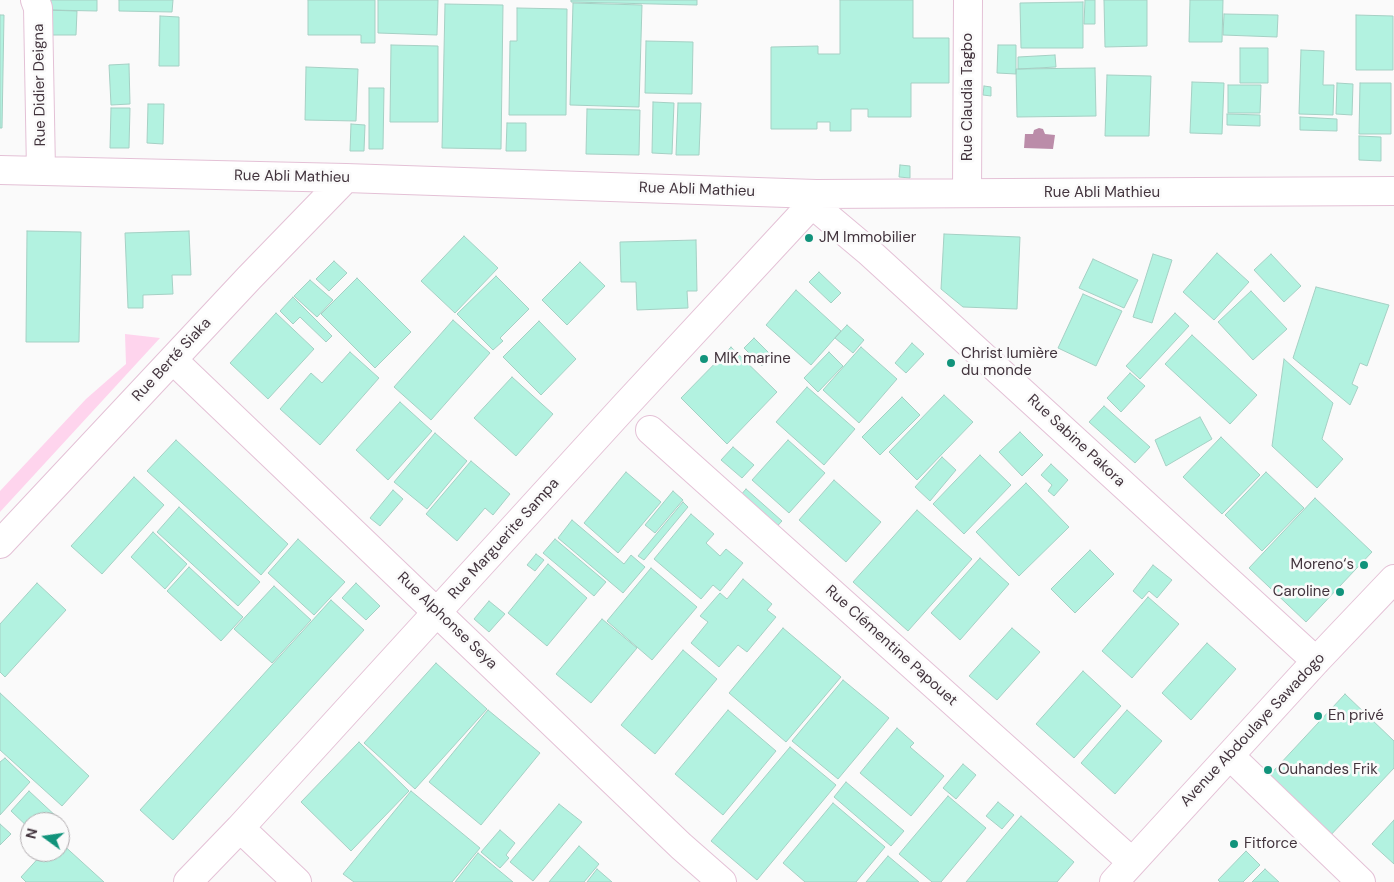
<!DOCTYPE html>
<html>
<head>
<meta charset="utf-8">
<style>
  body { margin:0 }
  #map { position:relative; width:1394px; height:882px; overflow:hidden; background:#fafafa; font-family:"DM Sans",sans-serif }
  canvas { display:block }
  .north { position:absolute; left:20px; top:812px; width:50px; height:50px; box-sizing:border-box; background:#fafafa; border:1px solid #b0abae; border-radius:50%; rotate:284deg; font-size:14px; font-weight:700; line-height:20px; text-align:center; color:#42343d }
  .north::after { content:''; display:block; margin:auto; width:18px; height:22px; background:#11937b; clip-path:polygon(50% 0,100% 100%,50% 72%,0 100%) }
</style>
</head>
<body>
<div id="map">
<canvas width="1394" height="882"></canvas>
<div class="north">N</div>
</div>
<script>
const context = document.querySelector('canvas').getContext('2d');
context.lineJoin = 'round';
function fillPath(path, color) { context.fillStyle = color; context.fill(path, 'evenodd'); }
const toPath = rows => new Path2D(rows.map(r => 'M' + r).join(''));
function strokePath(path, color, width, dash) { context.strokeStyle = color; context.lineWidth = width; context.lineCap = dash ? 'butt' : 'round'; context.setLineDash(dash || []); context.stroke(path); }
function write(font, color, halo, rows, align = 'center') {
  context.font = font + ' "DM Sans",sans-serif'; context.lineWidth = 5; context.setLineDash([]); context.textBaseline = 'middle'; context.strokeStyle = halo; context.fillStyle = color; for (const [text, x, y, turn = 0] of rows) {
    context.save(); context.translate(x, y); context.rotate((+turn || 0) * Math.PI / 180); context.textAlign = isNaN(turn) ? turn : align; if (halo) context.strokeText(text, 0, 0); context.fillText(text, 0, 0); context.restore();
  }
}
fillPath(toPath([
  [125,334,160,338,0,512,0,491,86,399,126,364]
]), '#fed4ed');
fillPath(toPath([
  [1039,128,1043,129,1045,134,1055,135,1053,149,1024,148,1025,134,1033,134,1034,130]
]), '#bb8ca9');
const building = toPath([
  [48,0,97,0,97,11,48,10,48,0],
  [119,0,173,0,172,12,119,11,119,0],
  [308,0,375,0,375,43,361,43,361,35,308,35,308,0],
  [378,0,438,0,437,35,378,33,378,0],
  [571,0,697,0,697,5,571,2,571,0],
  [840,0,913,0,913,38,949,38,949,83,911,83,911,117,868,117,868,109,851,109,851,131,830,131,830,122,817,122,817,129,771,129,771,47,818,46,818,54,840,54,840,0],
  [1085,0,1095,0,1095,24,1084,24,1085,0],
  [1104,0,1147,0,1147,46,1105,47,1104,0],
  [1190,0,1223,0,1222,42,1189,42,1190,0],
  [1083,2,1083,48,1021,48,1020,3,1083,2],
  [573,3,642,5,639,107,570,105,573,3],
  [445,4,503,5,501,149,442,148,445,4],
  [517,8,567,9,566,115,509,115,510,41,517,41,517,8],
  [47,10,77,11,76,35,47,35,47,10],
  [1224,14,1278,15,1277,37,1223,35,1224,14],
  [0,15,4,15,2,128,0,128,0,15],
  [1356,15,1393,16,1393,70,1356,70,1356,15],
  [160,16,179,17,179,66,159,66,160,16],
  [646,41,693,42,692,94,645,93,646,41],
  [391,45,438,46,438,122,390,122,391,45],
  [998,45,1016,45,1016,74,997,73,998,45],
  [1240,48,1268,48,1268,83,1240,83,1240,48],
  [1301,50,1324,51,1323,85,1334,85,1333,115,1299,114,1301,50],
  [1055,55,1056,67,1018,69,1018,57,1055,55],
  [129,64,130,104,111,105,109,65,129,64],
  [306,67,358,69,356,121,305,120,306,67],
  [1095,68,1096,116,1017,117,1016,69,1095,68],
  [1107,75,1151,76,1149,136,1105,136,1107,75],
  [1192,82,1224,83,1222,134,1190,133,1192,82],
  [1337,83,1353,84,1352,115,1336,114,1337,83],
  [1360,83,1391,83,1391,134,1359,134,1360,83],
  [1228,85,1261,85,1260,113,1228,113,1228,85],
  [984,86,991,87,991,96,983,95,984,86],
  [369,88,384,88,383,149,369,149,369,88],
  [653,102,674,103,672,154,652,153,653,102],
  [678,103,701,103,699,155,676,155,678,103],
  [148,104,164,104,163,144,147,143,148,104],
  [111,108,130,108,129,148,110,148,111,108],
  [587,109,640,110,639,155,586,154,587,109],
  [1227,114,1260,115,1260,126,1227,125,1227,114],
  [1300,117,1337,119,1337,131,1300,130,1300,117],
  [507,123,526,123,526,151,506,151,507,123],
  [351,124,365,125,364,151,350,151,351,124],
  [1359,136,1381,137,1381,161,1359,160,1359,136],
  [900,165,910,166,910,178,899,177,900,165],
  [27,231,81,232,79,342,26,342,27,231],
  [189,231,191,275,172,275,173,294,143,295,143,308,128,308,125,233,189,231],
  [944,234,1020,237,1017,309,963,307,941,289,944,234],
  [464,236,498,268,455,313,421,281,464,236],
  [696,240,697,291,687,291,688,308,637,310,636,282,621,282,620,242,696,240],
  [1217,253,1249,282,1214,320,1183,292,1217,253],
  [1153,254,1172,260,1152,323,1133,317,1153,254],
  [1271,254,1301,286,1284,302,1254,270,1271,254],
  [1093,259,1138,280,1124,308,1079,288,1093,259],
  [334,261,347,273,329,291,316,279,334,261],
  [580,262,605,286,567,325,542,300,580,262],
  [819,272,841,293,831,303,809,282,819,272],
  [496,276,529,309,500,338,503,341,493,350,457,314,496,276],
  [357,278,411,332,375,368,321,314,357,278],
  [310,280,333,300,317,317,294,296,310,280],
  [1316,287,1389,305,1367,366,1360,363,1352,384,1358,387,1350,405,1293,358,1316,287],
  [796,290,841,331,811,365,766,325,796,290],
  [1251,291,1287,329,1253,360,1218,322,1251,291],
  [1083,294,1122,311,1096,366,1058,348,1083,294],
  [293,297,332,336,326,342,300,317,293,324,280,311,293,297],
  [276,313,314,349,268,399,230,363,276,313],
  [1175,313,1189,326,1140,379,1126,366,1175,313],
  [453,320,490,353,431,420,394,387,453,320],
  [539,321,576,359,541,395,503,357,539,321],
  [847,325,864,340,853,353,835,338,847,325],
  [1192,335,1257,395,1230,424,1165,364,1192,335],
  [754,338,772,356,762,366,744,348,754,338],
  [912,343,924,354,906,373,895,363,912,343],
  [731,347,777,392,727,444,681,398,731,347],
  [861,347,897,379,859,423,823,390,861,347],
  [350,352,379,378,320,445,280,409,311,373,322,383,350,352],
  [829,352,843,366,818,392,804,378,829,352],
  [1284,359,1333,403,1322,439,1343,459,1317,488,1272,446,1284,359],
  [1130,373,1145,386,1121,412,1107,398,1130,373],
  [512,377,553,414,516,456,474,418,512,377],
  [807,387,855,429,824,465,776,422,807,387],
  [944,395,973,422,917,480,889,452,944,395],
  [902,397,920,415,880,455,862,437,902,397],
  [400,402,432,431,388,480,356,450,400,402],
  [1104,406,1150,447,1135,463,1089,422,1104,406],
  [1200,417,1212,439,1166,466,1155,440,1200,417],
  [1020,432,1043,455,1022,476,999,452,1020,432],
  [435,433,467,461,427,509,394,482,435,433],
  [1221,437,1260,475,1222,514,1183,477,1221,437],
  [176,440,288,544,261,575,147,471,176,440],
  [788,440,825,473,789,513,752,480,788,440],
  [733,447,754,465,742,478,721,460,733,447],
  [980,455,1011,485,964,534,933,504,980,455],
  [942,457,956,470,930,501,915,487,942,457],
  [471,461,510,494,493,515,485,508,457,541,426,514,471,461],
  [1051,464,1068,480,1054,496,1048,491,1052,485,1041,475,1051,464],
  [626,472,661,502,618,553,584,523,626,472],
  [1266,472,1304,508,1262,551,1225,515,1266,472],
  [134,477,164,505,102,574,71,546,134,477],
  [834,480,881,522,846,562,799,520,834,480],
  [1026,483,1069,527,1019,576,976,532,1026,483],
  [746,489,782,521,769,535,734,503,746,489],
  [393,490,403,499,380,526,370,518,393,490],
  [673,491,683,500,655,533,645,525,673,491],
  [1315,498,1372,552,1306,622,1249,568,1315,498],
  [683,502,688,507,644,560,638,556,683,502],
  [179,507,260,582,238,606,157,532,179,507],
  [917,510,972,559,908,631,853,582,917,510],
  [691,514,714,534,706,543,720,556,726,549,743,563,720,591,713,585,701,599,654,559,691,514],
  [572,520,624,564,631,555,645,567,623,593,558,538,572,520],
  [153,532,187,564,165,589,131,557,153,532],
  [298,539,345,582,314,615,268,573,298,539],
  [555,539,606,582,594,596,543,553,555,539],
  [1090,550,1114,574,1075,613,1051,589,1090,550],
  [536,554,544,560,535,571,527,565,536,554],
  [980,558,1009,584,960,640,931,613,980,558],
  [548,564,587,598,547,646,508,613,548,564],
  [1153,565,1172,580,1157,598,1149,591,1142,599,1133,591,1153,565],
  [189,567,243,617,221,641,167,591,189,567],
  [651,568,697,607,652,660,607,621,651,568],
  [743,579,772,604,767,610,776,617,747,652,738,645,719,667,691,643,708,622,700,616,720,593,727,599,743,579],
  [37,583,66,610,5,677,0,672,0,624,37,583],
  [356,583,380,606,366,620,342,598,356,583],
  [274,586,311,620,272,663,234,629,274,586],
  [1148,597,1179,624,1132,678,1102,651,1148,597],
  [331,600,364,630,173,840,140,810,331,600],
  [489,601,505,614,489,632,474,619,489,601],
  [602,619,637,648,591,703,556,674,602,619],
  [783,628,841,677,786,742,729,693,783,628],
  [1012,628,1040,652,997,700,969,676,1012,628],
  [1207,643,1236,669,1191,720,1162,693,1207,643],
  [683,650,717,679,655,754,621,725,683,650],
  [436,663,487,709,415,789,364,743,436,663],
  [1083,671,1121,706,1074,758,1036,724,1083,671],
  [843,680,889,718,838,779,792,741,843,680],
  [0,693,89,776,62,806,0,750,0,693],
  [1345,694,1394,741,1394,768,1327,839,1265,780,1345,694],
  [488,710,540,753,481,825,429,782,488,710],
  [728,710,776,751,723,815,675,774,728,710],
  [1127,710,1162,741,1115,794,1081,763,1127,710],
  [897,728,914,743,910,747,944,776,911,816,860,773,897,728],
  [359,742,409,791,351,851,301,802,359,742],
  [790,747,836,785,757,880,711,841,790,747],
  [5,758,30,782,0,815,0,762,5,758],
  [963,764,976,775,956,799,943,788,963,764],
  [846,782,904,831,891,846,834,797,846,782],
  [29,791,58,818,54,822,30,822,30,829,11,811,29,791],
  [411,791,480,848,452,882,354,882,343,874,411,791],
  [948,796,986,828,941,882,932,882,899,854,948,796],
  [998,802,1014,815,1002,829,986,816,998,802],
  [833,803,885,847,856,882,805,882,783,863,833,803],
  [559,804,582,822,533,881,510,862,559,804],
  [1021,816,1074,862,1057,882,966,882,1021,816],
  [1394,820,1394,864,1372,844,1394,820],
  [0,824,11,834,0,845,0,824],
  [500,830,515,843,506,855,509,858,500,868,481,852,500,830],
  [60,842,104,882,26,882,21,877,44,852,60,852,60,842],
  [579,846,599,864,584,882,549,882,579,846],
  [1246,851,1260,865,1243,882,1220,882,1218,880,1246,851],
  [478,853,513,882,455,882,478,853],
  [888,856,919,882,866,882,888,856],
  [597,869,612,882,587,882,597,869],
  [1265,869,1279,882,1252,882,1265,869]
]);
fillPath(building, '#b2f2e0');
strokePath(building, '#a5d0c4', 1);
const minor = toPath([
  [35,0,38,8,41,171],
  [0,170,346,178,816,194,1394,191],
  [967,193,968,0],
  [812,204,868,251,1316,661],
  [173,360,681,846,722,882],
  [650,430,1132,862],
  [0,544,249,278,346,178],
  [1230,756,1361,882],
  [240,828,297,882],
  [188,882,240,828,623,408,812,204,816,194],
  [1114,882,1316,661,1394,579]
]);
strokePath(minor, '#e4c1d6', 30);
strokePath(minor, '#fff', 28);
for (const [x, y, r, color] of [
  [809,238,5,"#11937b"],
  [704,359,5,"#11937b"],
  [951,363,5,"#11937b"],
  [1364,565,5,"#11937b"],
  [1340,592,5,"#11937b"],
  [1318,716,5,"#11937b"],
  [1268,770,5,"#11937b"],
  [1234,844,5,"#11937b"]
]) { const dot = new Path2D(); dot.arc(x, y, r, 0, 2 * Math.PI); context.fillStyle = color; context.fill(dot); strokePath(dot, '#fafafa', 2); }
write('15px', '#42343d', '#fafafa', [
  ["Rue Didier Deigna",40,85,-91],
  ["Rue Claudia Tagbo",968,97,-90],
  ["Rue Abli Mathieu",292,177,1],
  ["Rue Abli Mathieu",697,190,2],
  ["Rue Abli Mathieu",1102,193],
  ["Rue Berté Siaka",172,360,-47],
  ["Rue Sabine Pakora",1076,441,43],
  ["Rue Marguerite Sampa",504,539,-48],
  ["Rue Alphonse Seya",447,621,44],
  ["Rue Clémentine Papouet",891,646,42],
  ["Avenue Abdoulaye Sawadogo",1253,730,-47]
]);
write('15px', '#42343d', '#fafafa', [
  ["JM Immobilier",819,238],
  ["Christ lumière",961,354],
  ["du monde",961,371],
  ["MIK marine",714,359],
  ["Moreno‘s",1354,565,"right"],
  ["Caroline",1330,592,"right"],
  ["En privé",1328,716],
  ["Ouhandes Frik",1278,770],
  ["Fitforce",1244,844]
], 'left');
</script>
</body>
</html>
